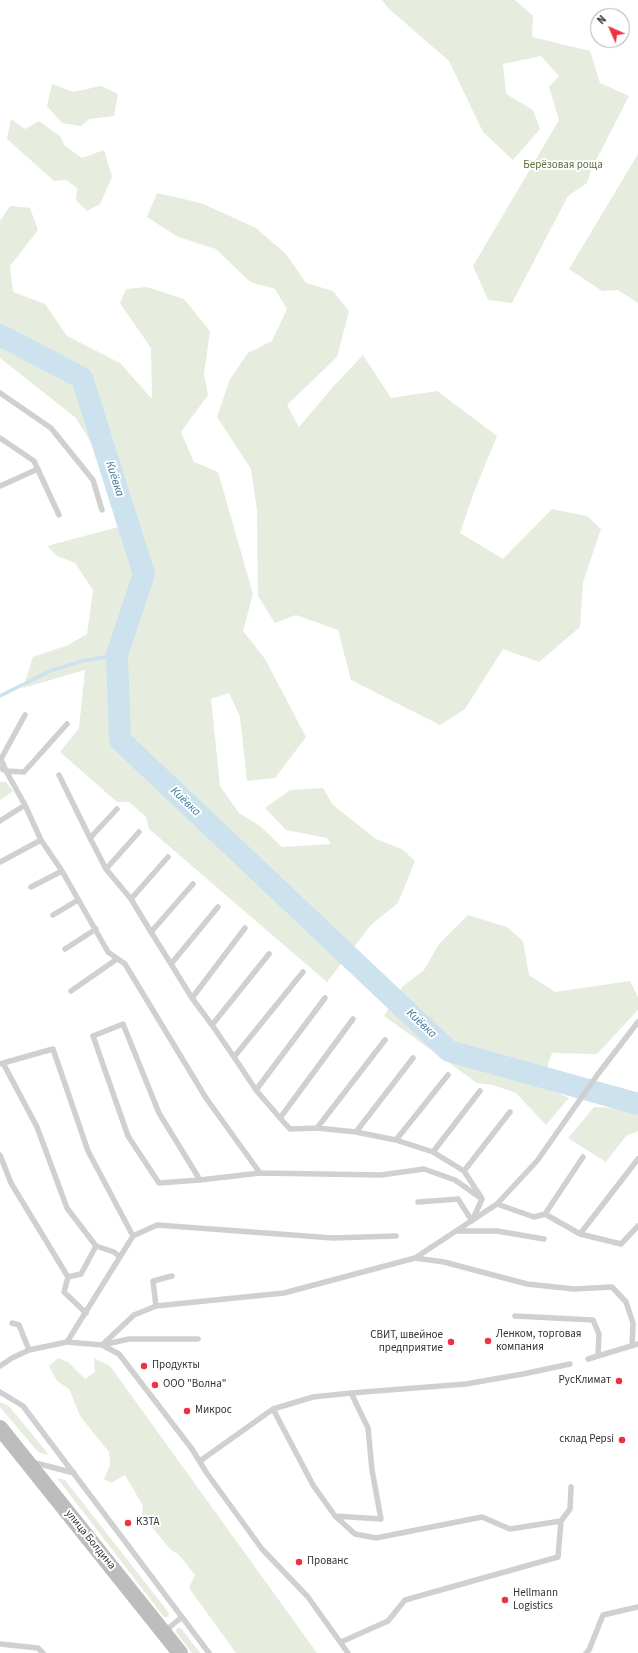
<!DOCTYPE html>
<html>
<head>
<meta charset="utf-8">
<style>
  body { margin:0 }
  #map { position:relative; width:638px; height:1653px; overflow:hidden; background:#fff; font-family:"Source Sans 3",sans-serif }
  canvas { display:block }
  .north { position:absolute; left:590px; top:8px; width:40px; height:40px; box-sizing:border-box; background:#fff; border:1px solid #adadad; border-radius:50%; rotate:315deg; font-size:11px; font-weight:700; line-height:16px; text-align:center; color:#333 }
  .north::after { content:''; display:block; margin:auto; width:14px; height:18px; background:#ec3243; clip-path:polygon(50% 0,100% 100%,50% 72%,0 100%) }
</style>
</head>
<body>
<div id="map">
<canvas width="638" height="1653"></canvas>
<div class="north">N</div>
</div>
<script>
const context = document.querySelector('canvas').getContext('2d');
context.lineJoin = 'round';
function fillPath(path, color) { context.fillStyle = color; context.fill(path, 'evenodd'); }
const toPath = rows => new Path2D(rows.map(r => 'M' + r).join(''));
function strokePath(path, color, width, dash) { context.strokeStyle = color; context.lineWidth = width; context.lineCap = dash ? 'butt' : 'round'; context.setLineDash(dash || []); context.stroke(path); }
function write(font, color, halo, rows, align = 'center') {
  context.font = font + ' "Source Sans 3",sans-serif'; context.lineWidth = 4; context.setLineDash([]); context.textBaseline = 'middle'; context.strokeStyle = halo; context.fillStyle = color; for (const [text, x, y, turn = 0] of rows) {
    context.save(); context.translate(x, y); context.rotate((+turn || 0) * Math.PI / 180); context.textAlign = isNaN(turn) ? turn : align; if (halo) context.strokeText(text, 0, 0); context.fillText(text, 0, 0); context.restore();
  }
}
fillPath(toPath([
  [382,0,515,0,533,16,532,37,590,51,600,83,629,96,591,170,587,183,568,196,512,303,488,300,473,266,559,120,549,87,559,76,541,56,503,64,506,94,533,110,540,129,513,160,483,132,449,61,388,8],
  [52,84,73,92,101,86,118,94,114,116,89,119,81,126,62,123,47,106],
  [11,119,25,129,39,121,60,136,65,146,82,158,104,150,112,177,100,204,87,211,76,200,77,188,66,180,54,181,7,139],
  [638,154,638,303,618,290,602,291,569,269],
  [157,193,201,203,256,228,286,254,306,283,333,291,349,311,337,357,287,405,299,427,332,388,363,355,391,398,437,391,497,436,474,492,460,533,503,559,552,509,587,516,601,529,583,582,580,627,539,662,503,649,465,709,440,725,351,680,338,630,296,615,275,623,258,596,257,510,251,469,217,417,230,379,248,353,272,341,287,309,275,289,250,282,216,249,178,237,147,217],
  [10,206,30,208,38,230,10,266,13,292,45,304,67,336,120,363,152,399,151,348,120,303,126,289,147,287,184,299,210,331,204,374,208,395,181,432,194,462,218,472,253,594,243,631,265,659,306,737,275,778,247,781,240,717,229,693,211,699,220,786,239,813,260,826,282,847,331,844,327,838,286,830,265,808,290,790,323,788,333,805,376,839,402,849,415,861,398,903,371,925,327,982,149,829,146,817,129,802,117,802,60,752,79,728,85,670,23,688,33,657,68,645,87,634,93,590,75,563,57,556,47,546,122,526,110,474,76,418,0,358,0,221],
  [0,782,6,782,13,791,0,800],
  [468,915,507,927,523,941,529,975,555,992,630,981,638,997,638,1010,597,1054,552,1053,541,1085,569,1098,546,1125,516,1093,493,1085,477,1083,384,1016,402,987,424,970,439,944],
  [638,1091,638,1131,626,1136,606,1162,568,1138,594,1107,628,1109],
  [58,1358,68,1362,85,1379,95,1372,94,1358,110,1366,317,1653,236,1653,189,1588,195,1575,179,1555,171,1550,142,1515,143,1506,125,1475,111,1483,104,1479,110,1465,109,1452,80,1416,69,1389,57,1381,49,1366],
  [0,1402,9,1406,49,1455,38,1452,0,1407],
  [57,1478,65,1480,169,1613,168,1617,164,1617],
  [177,1628,181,1628,200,1653,192,1653,176,1632]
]), '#e6ecde');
strokePath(toPath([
  [0,696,50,671,82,661,117,655]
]), '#cde2ef', 3.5);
strokePath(toPath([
  [0,335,82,378,144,574,117,655,120,740,449,1051,638,1104]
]), '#cde2ef', 22);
strokePath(toPath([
  [0,393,51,428,93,480,102,510],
  [0,438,34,461,59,515],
  [0,486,38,469],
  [25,715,1,759,6,771,24,772,67,724],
  [0,768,6,771,25,805,41,840,62,871,108,952,125,964,206,1098,260,1173,381,1175,424,1169,455,1180,482,1199],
  [59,775,90,838],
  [0,821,25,805],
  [0,862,41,840],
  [106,869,90,838,117,809],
  [31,887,62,871],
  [131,899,106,869,139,832],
  [53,915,78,900],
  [151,932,131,899,168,857],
  [65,949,96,929],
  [171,964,151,932,193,884],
  [71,991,117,959],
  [192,998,171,964,218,907],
  [212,1025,192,998,245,928],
  [234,1057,212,1025,269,954],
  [3,1063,53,1049,88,1151,133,1236],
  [0,1064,3,1063,37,1127,67,1208,96,1246,114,1252,120,1257],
  [256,1090,234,1057,303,972],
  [280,1118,256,1090,325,998],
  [317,1128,290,1129,280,1118,353,1019],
  [356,1132,317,1128,385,1040],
  [396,1140,356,1132,413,1058],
  [433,1152,396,1140,448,1075],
  [0,1155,11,1183,68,1277,64,1292,86,1313],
  [464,1171,433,1152,480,1091],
  [200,1180,159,1183,128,1136,93,1036,123,1024,159,1113,200,1180,260,1173],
  [481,1197,464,1171,510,1112],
  [418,1202,458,1199,472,1221,482,1199],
  [497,1204,534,1217,545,1214,580,1234,621,1244,638,1226],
  [545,1214,583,1157],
  [457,1231,497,1231,544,1239],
  [580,1234,638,1159],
  [415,1258,444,1262,527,1284,574,1289,612,1287,626,1302,633,1323,632,1346],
  [68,1277,81,1274,96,1246],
  [156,1306,153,1281,172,1276],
  [515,1316,593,1320,599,1334,598,1355],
  [12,1323,19,1325,29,1350],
  [67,1342,102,1345,134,1315,156,1306,284,1293,415,1258,497,1204,537,1161,598,1074,638,1022],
  [102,1345,119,1354,192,1449,206,1472,262,1549,308,1597,348,1653],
  [102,1345,129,1339,198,1339],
  [588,1359,638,1344],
  [0,1366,12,1358,29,1350,67,1342,133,1236,157,1225,333,1238,396,1236],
  [0,1392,23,1406,209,1653],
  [351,1393,466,1384,523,1374,570,1364],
  [273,1409,313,1397,351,1393,368,1428,372,1470,381,1519,335,1516],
  [200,1461,273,1409,313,1485,335,1516,355,1534,376,1538,482,1517,510,1529,561,1521],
  [32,1462,74,1473],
  [165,1631,182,1617],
  [341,1642,388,1621,405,1600,558,1557,561,1521,570,1509,571,1487],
  [0,1644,38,1648,43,1653],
  [586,1653,589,1650,603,1615,638,1607]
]), '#d0d0d0', 5.5);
strokePath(toPath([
  [0,1428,180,1653]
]), '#bdbdbd', 16);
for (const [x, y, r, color] of [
  [488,1341,4,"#ec3243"],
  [451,1342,4,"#ec3243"],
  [144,1366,4,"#ec3243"],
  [619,1381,4,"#ec3243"],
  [155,1385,4,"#ec3243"],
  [187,1411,4,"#ec3243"],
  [622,1440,4,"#ec3243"],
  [128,1523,4,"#ec3243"],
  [299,1562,4,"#ec3243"],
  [505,1600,4,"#ec3243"]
]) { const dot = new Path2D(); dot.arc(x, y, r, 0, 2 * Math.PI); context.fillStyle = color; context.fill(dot); strokePath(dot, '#fff', 1.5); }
write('11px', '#56713d', '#fff', [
  ["Берёзовая роща",563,166]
]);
write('11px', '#333', '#fff', [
  ["Ленком, торговая",496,1335],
  ["компания",496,1348],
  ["СВИТ, швейное",443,1336,"right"],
  ["предприятие",443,1349,"right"],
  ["Продукты",152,1366],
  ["РусКлимат",611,1381,"right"],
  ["ООО \"Волна\"",163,1385],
  ["Микрос",195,1411],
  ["склад Pepsi",614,1440,"right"],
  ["КЗТА",136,1523],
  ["Прованс",307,1562],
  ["Hellmann",513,1594],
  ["Logistics",513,1607]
], 'left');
write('11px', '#333', '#fff', [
  ["улица Болдина",90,1540,51]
]);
write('italic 12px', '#3c7799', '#fff', [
  ["Киёвка",114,479,72],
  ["Киёвка",185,802,43],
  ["Киёвка",421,1024,43]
]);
</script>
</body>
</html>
